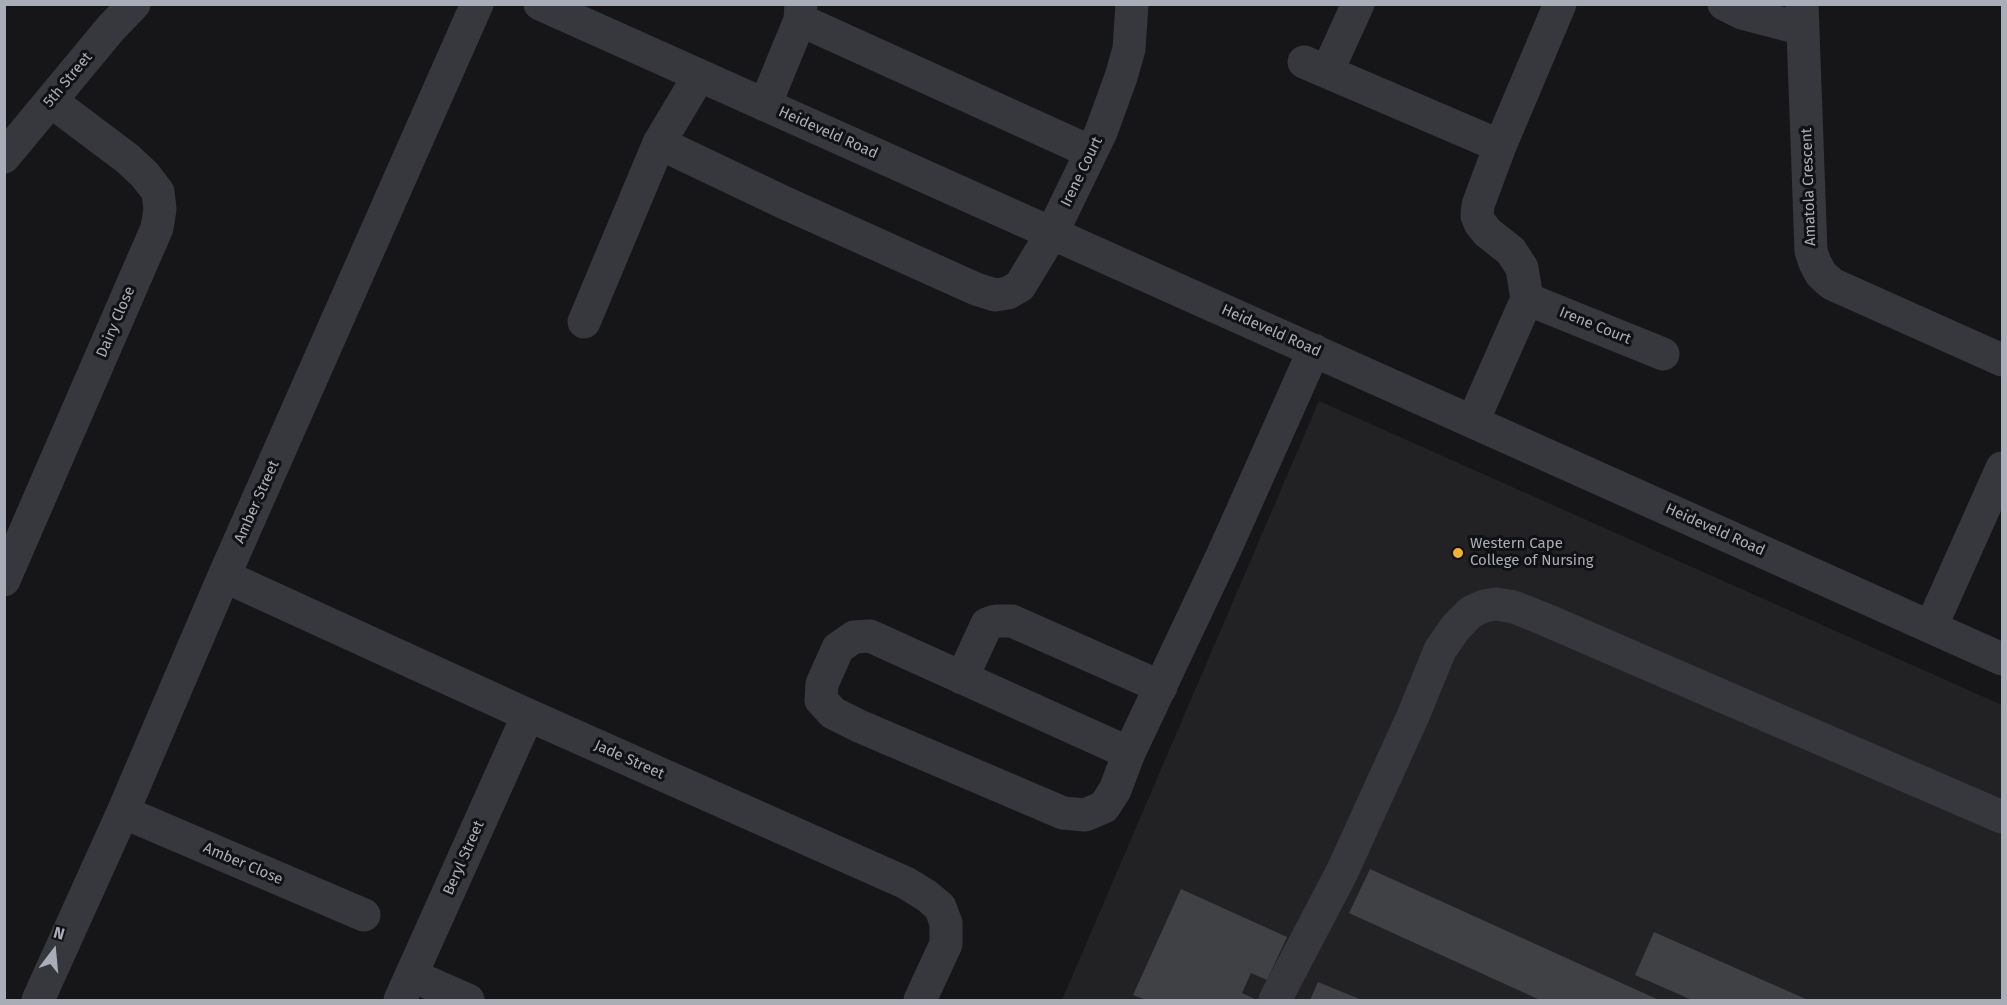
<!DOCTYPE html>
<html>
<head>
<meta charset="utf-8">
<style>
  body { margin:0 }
  #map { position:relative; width:2007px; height:1005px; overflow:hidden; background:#161618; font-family:"Fira Sans",sans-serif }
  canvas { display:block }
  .frame { position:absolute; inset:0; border:6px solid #a8adb8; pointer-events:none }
  .north { position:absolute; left:24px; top:921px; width:60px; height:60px; -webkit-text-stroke:4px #111113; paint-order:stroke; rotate:16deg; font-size:16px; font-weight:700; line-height:24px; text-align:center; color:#a8adb8 }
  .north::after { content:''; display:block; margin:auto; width:21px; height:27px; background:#a8adb8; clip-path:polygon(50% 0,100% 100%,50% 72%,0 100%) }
</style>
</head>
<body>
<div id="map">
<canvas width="2007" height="1005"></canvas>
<div class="frame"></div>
<div class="north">N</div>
</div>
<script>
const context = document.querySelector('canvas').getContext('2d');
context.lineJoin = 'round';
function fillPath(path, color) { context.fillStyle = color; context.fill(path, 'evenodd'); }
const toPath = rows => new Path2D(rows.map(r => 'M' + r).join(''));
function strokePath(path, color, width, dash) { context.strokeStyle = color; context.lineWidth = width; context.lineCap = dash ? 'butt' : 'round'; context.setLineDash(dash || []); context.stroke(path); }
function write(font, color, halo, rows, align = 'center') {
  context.font = font + ' "Fira Sans",sans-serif'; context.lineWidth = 6; context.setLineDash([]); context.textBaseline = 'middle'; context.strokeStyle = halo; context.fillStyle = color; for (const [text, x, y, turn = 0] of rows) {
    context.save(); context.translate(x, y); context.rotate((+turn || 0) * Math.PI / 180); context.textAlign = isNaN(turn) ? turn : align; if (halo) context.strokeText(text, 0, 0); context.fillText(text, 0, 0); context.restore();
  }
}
fillPath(toPath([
  [1319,401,2002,705,2002,1000,1062,1000]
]), '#222225');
fillPath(toPath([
  [1370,869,1659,1000,1540,1000,1349,913],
  [1181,889,1287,937,1267,980,1251,973,1242,993,1257,1000,1146,1000,1133,995],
  [1654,932,1808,1000,1692,1000,1635,975],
  [1318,982,1362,1000,1310,1000]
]), '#404145');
strokePath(toPath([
  [540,4,2002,659],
  [1724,4,1742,13,1803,29],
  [1802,4,1811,251,1815,263,1821,274,1832,284,2002,360],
  [800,20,1091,152],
  [1304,62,1500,146],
  [1327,72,1358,4],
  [765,105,800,20,801,4],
  [659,143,785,203,976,289,995,295,1008,293,1020,286,1052,233,1101,132,1121,77,1129,49,1132,4],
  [4,157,111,28,134,4],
  [1527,299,1522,268,1511,251,1487,232,1480,223,1477,216,1478,205,1500,146,1560,4],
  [584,322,659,143,699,76],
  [1473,421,1527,299,1663,354],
  [224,576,528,715,906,883,927,896,940,907,946,923,946,944,920,1000],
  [4,580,157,228,160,209,158,192,145,175,128,159,51,101],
  [1931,627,2002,468],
  [962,678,987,624,996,621,1012,621,1161,687],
  [1129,753,870,636,854,637,838,648,822,684,821,700,833,713,859,726,1063,813,1085,815,1104,807,1115,790,1129,753,1223,554,1314,350],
  [123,812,364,915],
  [411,975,468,1000],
  [38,1000,123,812,224,576,477,4],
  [400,1000,528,715],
  [1275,1000,1342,872,1413,716,1440,650,1456,627,1471,612,1484,606,1496,604,1514,607,1544,619,2002,817]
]), '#37383d', 33);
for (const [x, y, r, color] of [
  [1458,553,6,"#f2b134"]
]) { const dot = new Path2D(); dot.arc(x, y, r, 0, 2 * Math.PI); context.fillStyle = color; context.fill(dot); strokePath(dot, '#111113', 2); }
write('15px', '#a8adb8', '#111113', [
  ["5th Street",68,80,-50],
  ["Heideveld Road",828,133,24],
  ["Irene Court",1082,172,-64],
  ["Amatola Crescent",1809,187,-92],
  ["Dairy Close",116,322,-67],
  ["Irene Court",1595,326,22],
  ["Heideveld Road",1271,331,24],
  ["Amber Street",257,502,-66],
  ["Heideveld Road",1715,530,24],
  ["Jade Street",629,760,24],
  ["Beryl Street",464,858,-66],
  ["Amber Close",243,864,23]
]);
write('15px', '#a8adb8', '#111113', [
  ["Western Cape",1470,544],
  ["College of Nursing",1470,561]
], 'left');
</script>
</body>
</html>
